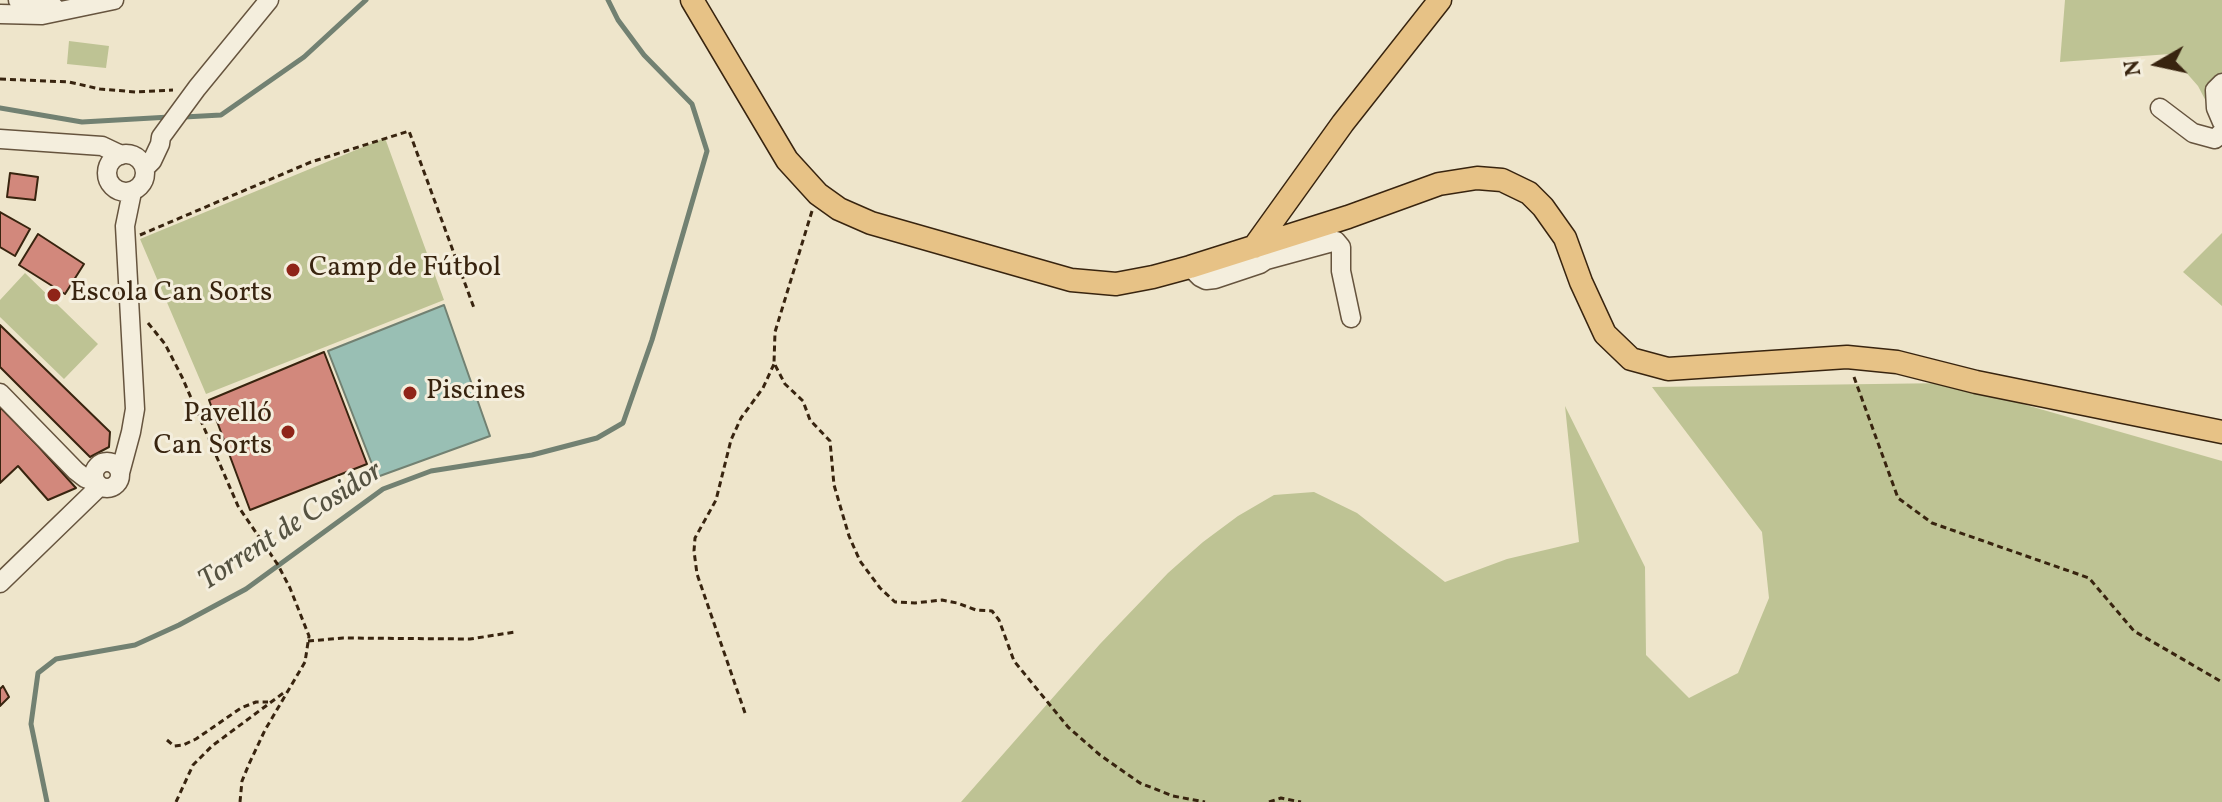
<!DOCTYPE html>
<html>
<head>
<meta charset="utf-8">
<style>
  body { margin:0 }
  #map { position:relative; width:2222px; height:802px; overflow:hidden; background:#eee5cb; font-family:Vollkorn,serif }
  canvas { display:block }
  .north { position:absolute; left:2118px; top:24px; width:80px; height:80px; -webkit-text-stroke:6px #f4eedd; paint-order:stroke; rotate:261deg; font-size:22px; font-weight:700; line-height:32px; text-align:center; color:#38240f }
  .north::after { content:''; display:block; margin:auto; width:28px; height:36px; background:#38240f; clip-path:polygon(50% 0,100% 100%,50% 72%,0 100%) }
</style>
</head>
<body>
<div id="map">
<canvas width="2222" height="802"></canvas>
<div class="north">N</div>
</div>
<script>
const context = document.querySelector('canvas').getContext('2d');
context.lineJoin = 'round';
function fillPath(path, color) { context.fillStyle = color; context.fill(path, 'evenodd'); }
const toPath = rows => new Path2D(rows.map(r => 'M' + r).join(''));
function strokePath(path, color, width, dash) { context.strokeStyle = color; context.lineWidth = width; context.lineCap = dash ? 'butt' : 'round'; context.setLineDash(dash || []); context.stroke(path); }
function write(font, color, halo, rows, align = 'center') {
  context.font = font + ' Vollkorn,serif'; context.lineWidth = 6; context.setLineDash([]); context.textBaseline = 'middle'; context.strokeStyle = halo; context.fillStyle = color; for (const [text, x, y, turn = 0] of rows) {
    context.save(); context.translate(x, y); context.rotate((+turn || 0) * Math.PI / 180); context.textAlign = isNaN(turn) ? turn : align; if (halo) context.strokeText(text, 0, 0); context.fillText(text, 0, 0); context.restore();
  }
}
fillPath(toPath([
  [2065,0,2222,0,2222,132,2198,86,2170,54,2060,62],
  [69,41,109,46,106,68,67,64],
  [385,138,444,300,206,394,140,239],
  [2222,233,2222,306,2183,272],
  [25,273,98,344,64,379,0,317,0,300],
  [1949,383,2222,461,2222,802,961,802,1100,644,1168,573,1203,542,1238,516,1274,495,1314,492,1357,513,1445,582,1507,559,1579,542,1565,406,1645,567,1646,655,1689,698,1738,673,1769,598,1762,532,1652,387]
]), '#bec394');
const water = toPath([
  [444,305,490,436,377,477,328,351,444,305]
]);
fillPath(water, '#99bfb4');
strokePath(water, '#728172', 2);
strokePath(toPath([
  [0,108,82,122,170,117],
  [184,117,221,115,304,57,366,0],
  [47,802,31,724,38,673,56,659,135,645,179,625,246,589,383,489,431,471,532,455,597,438,623,423,652,340,707,151,692,104,644,55,618,20,608,0]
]), '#728172', 5);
const building = toPath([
  [10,173,38,177,35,200,7,197,10,173],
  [0,212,30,229,15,256,0,247,0,212],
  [38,234,84,264,65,294,19,265,38,234],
  [0,325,110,432,109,447,90,457,0,367,0,325],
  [324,352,367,464,250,510,209,400,324,352],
  [0,407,38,446,76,488,48,500,18,466,0,483,0,407],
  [3,686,9,697,0,706,0,689,3,686]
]);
fillPath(building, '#d2887c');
strokePath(building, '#38240f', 2);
const minor = toPath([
  [18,0,54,7],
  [0,14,42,15,114,0],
  [2222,83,2215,90,2216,108,2222,122],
  [2160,108,2193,133,2215,139,2222,132],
  [0,139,102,146,121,155],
  '107 173a19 19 0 1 1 38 0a19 19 0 1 1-38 0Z',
  [145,168,152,161,160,144,161,137,197,88,269,0],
  [1266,260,1336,241,1341,247,1341,271,1351,318],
  [1190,267,1200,277,1206,280,1215,279,1260,264,1266,260,1270,252],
  [0,393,76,471,85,478,96,482],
  '94 475a13 13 0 1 1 26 0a13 13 0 1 1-26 0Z',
  [120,473,131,432,135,409,125,226,132,192],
  [0,583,100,486]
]);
const major = toPath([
  [692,0,787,160,818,194,839,209,871,223,1071,280,1116,284,1153,277,1190,267,1348,217,1439,184,1477,178,1502,180,1529,193,1543,207,1565,238,1581,282,1605,334,1631,359,1668,369,1847,357,1897,362,1976,382,2222,432],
  [1254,247,1343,123,1440,0]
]);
strokePath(minor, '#66543e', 21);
strokePath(major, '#38240f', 25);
strokePath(toPath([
  [0,79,69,82,100,89,136,92,173,90],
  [812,211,775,332,774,363,785,384,803,401,810,420,830,441,834,485,849,536,860,561,880,588,895,602,915,603,942,600,957,603,976,610,992,611,999,620,1014,661,1068,727,1100,755,1140,783,1173,796,1205,802],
  [140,235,311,162,409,131,474,308],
  [148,323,165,344,182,377,238,506,278,565,290,588,309,636,305,662,265,730,249,764,242,781,240,802],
  [1854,377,1898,498,1932,523,2089,578,2134,631,2222,682],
  [308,641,343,638,470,639,515,632],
  [745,713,697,574,694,551,695,538,716,500,731,440,741,418,763,388,774,364],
  [167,740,174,746,183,745,196,739,241,708,256,702,268,702],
  [176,802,193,765,212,746,286,691],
  [1269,802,1281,798,1301,802]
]), '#38240f', 3, [6, 4]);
strokePath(minor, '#f4eedd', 18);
strokePath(major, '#e7c286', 22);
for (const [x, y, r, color] of [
  [293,270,8,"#8f2418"],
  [54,295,8,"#8f2418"],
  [410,393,8,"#8f2418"],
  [288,432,8,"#8f2418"]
]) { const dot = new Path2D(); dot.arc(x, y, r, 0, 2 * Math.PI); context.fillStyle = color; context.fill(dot); strokePath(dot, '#f4eedd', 3); }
write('28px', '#38240f', '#f4eedd', [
  ["Camp de Fútbol",309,270],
  ["Escola Can Sorts",70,295],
  ["Piscines",426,393],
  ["Pavelló",272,416,"right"],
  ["Can Sorts",272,448,"right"]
], 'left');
write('italic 30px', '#555241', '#f4eedd', [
  ["Torrent de Cosidor",292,528,-33]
]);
</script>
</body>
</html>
